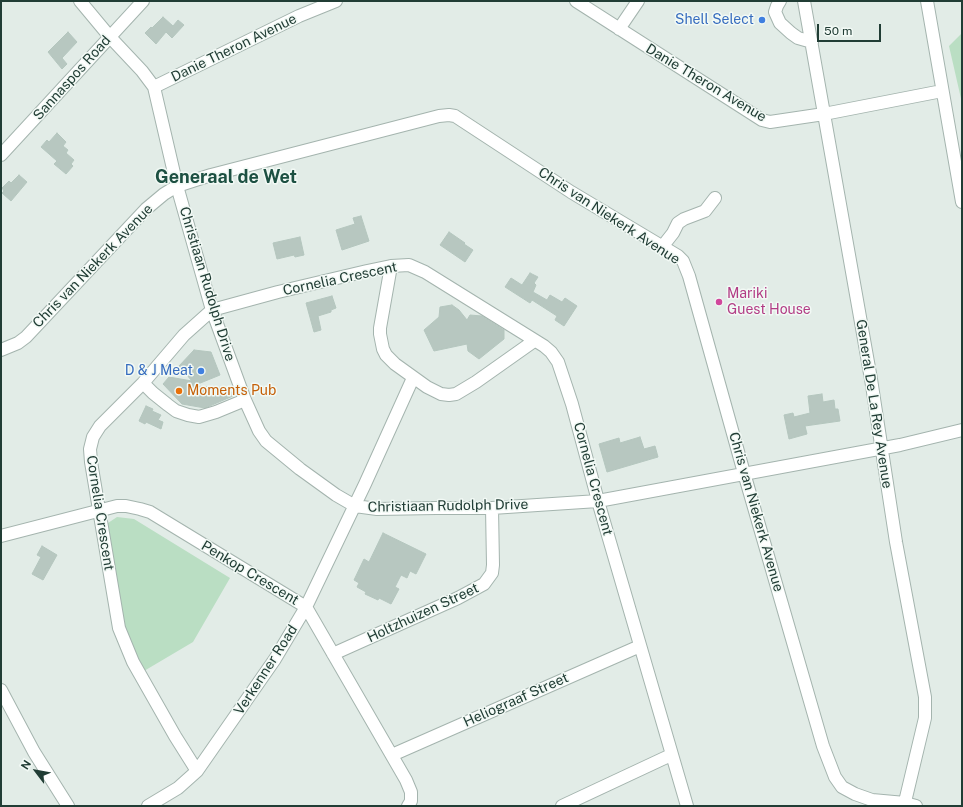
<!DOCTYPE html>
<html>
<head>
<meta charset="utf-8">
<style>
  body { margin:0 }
  #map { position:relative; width:963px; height:807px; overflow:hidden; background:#e2ece7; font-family:"Public Sans",sans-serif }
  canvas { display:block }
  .frame { position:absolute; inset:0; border:2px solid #213d35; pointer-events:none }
  .north { position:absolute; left:16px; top:751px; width:40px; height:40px; -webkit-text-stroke:3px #f2f9f5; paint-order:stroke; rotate:302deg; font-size:11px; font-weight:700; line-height:16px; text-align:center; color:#213d35 }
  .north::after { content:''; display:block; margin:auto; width:14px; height:18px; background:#213d35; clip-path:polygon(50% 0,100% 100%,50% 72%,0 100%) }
  .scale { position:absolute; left:817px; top:24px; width:64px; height:18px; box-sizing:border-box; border:2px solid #213d35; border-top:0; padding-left:5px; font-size:12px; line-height:14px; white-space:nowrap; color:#213d35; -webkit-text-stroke:3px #f2f9f5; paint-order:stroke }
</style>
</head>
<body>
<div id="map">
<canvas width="963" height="807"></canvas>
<div class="frame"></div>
<div class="north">N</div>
<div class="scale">50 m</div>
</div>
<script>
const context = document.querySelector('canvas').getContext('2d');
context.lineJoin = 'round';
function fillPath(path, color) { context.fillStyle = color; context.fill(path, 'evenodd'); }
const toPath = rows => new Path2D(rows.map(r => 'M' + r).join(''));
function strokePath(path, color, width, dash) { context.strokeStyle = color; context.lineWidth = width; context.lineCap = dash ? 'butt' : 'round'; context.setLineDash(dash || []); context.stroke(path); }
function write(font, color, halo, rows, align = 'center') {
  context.font = font + ' "Public Sans",sans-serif'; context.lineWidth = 3; context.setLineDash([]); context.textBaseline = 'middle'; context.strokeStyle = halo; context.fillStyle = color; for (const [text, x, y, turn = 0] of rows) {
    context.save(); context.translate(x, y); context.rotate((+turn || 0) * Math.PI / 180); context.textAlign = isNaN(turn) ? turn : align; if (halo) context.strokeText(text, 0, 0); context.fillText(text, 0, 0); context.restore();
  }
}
fillPath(toPath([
  [962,33,962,103,949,46],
  [117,517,134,519,230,578,193,642,144,671,122,633,104,532,108,523]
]), '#badec3');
const building = toPath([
  [163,17,173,26,178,20,184,25,172,38,166,32,156,44,145,33,151,27,152,28,163,17],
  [68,32,77,42,62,58,67,64,62,69,48,52,68,32],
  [57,133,66,142,63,146,68,150,66,153,74,160,71,164,73,166,66,174,54,164,57,161,41,147,47,140,49,142,57,133],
  [19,175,27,182,11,201,2,193,4,191,2,188,9,181,11,183,19,175],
  [361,216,369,241,342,250,336,230,355,224,353,218,361,216],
  [449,232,465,243,464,244,473,250,465,262,440,245,449,232],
  [300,237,304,255,295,257,294,255,277,259,273,243,300,237],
  [530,273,538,277,534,283,536,285,533,292,547,300,550,295,562,302,565,298,577,306,564,326,555,320,557,316,532,300,530,303,505,287,511,278,522,285,530,273],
  [332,296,336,308,331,310,331,312,318,316,321,330,314,332,306,303,332,296],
  [452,305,459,310,467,320,470,315,482,316,504,330,504,339,479,359,468,351,467,344,434,351,424,330,439,317,440,307,452,305],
  [194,350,211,352,220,375,193,386,229,388,233,396,205,408,182,404,163,384,169,377,192,381,179,366,194,350],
  [822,394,823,402,834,400,835,409,838,409,840,421,805,426,807,434,789,439,784,415,793,413,794,417,810,413,808,396,822,394],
  [146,406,153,409,152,411,161,415,158,420,163,422,161,429,146,422,145,424,139,421,146,406],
  [640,437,644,449,655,446,658,457,607,472,599,444,619,438,620,443,640,437],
  [383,533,426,554,416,574,410,571,407,578,401,575,395,587,399,589,391,604,379,598,378,600,365,594,366,592,357,587,359,583,354,580,364,559,369,562,383,533],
  [42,546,57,555,43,580,32,574,41,557,37,555,42,546]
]);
fillPath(building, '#b7c7c0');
strokePath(building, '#b4c6be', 1);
const minor = toPath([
  [80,1,110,37,142,71,154,87,177,186,212,310,245,400,259,431,266,441,300,469,336,495,355,506,377,509,436,508,492,508,598,501,900,445,962,430],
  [576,1,762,120,770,122,824,114,942,91],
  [780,1,777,6,775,12,780,23,791,33,798,38,812,42],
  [804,1,871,379,896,542,925,697,925,718,904,806],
  [927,1,962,202],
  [619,29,638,1],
  [154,87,299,16,336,1],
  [1,155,143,1],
  [662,247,673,233,678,223,684,219,705,211,715,198],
  [391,266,380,328,380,334,383,349,386,355,395,364,427,387,441,394,449,395,456,394,476,382,534,341],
  [1,350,18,343,26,337,146,209,164,194,177,186,211,175,439,116,449,115,455,116,571,192,678,256,683,261,689,276,744,473,823,746,835,777,842,787,855,794,872,800,905,803,916,806],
  [143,383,153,393,168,405,176,411,188,415,199,417,216,412,245,400],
  [1,536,117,506,126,506,140,509,150,512,306,607,406,780,411,792,411,801,408,806],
  [333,654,458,598,484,584,492,573,493,565,492,508],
  [1,690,34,752,68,806],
  [392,755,640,646],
  [197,771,175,736,133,662,119,628,91,462,90,449,93,437,100,426,143,383,184,335,212,310,278,292,367,271,391,266,409,265,425,272,544,346,551,352,558,362,572,404,600,508,687,806],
  [148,806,178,788,197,771,275,659,306,607,365,484,413,378],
  [562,806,671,755]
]);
strokePath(minor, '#a4b4ae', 14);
strokePath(minor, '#fff', 12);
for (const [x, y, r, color] of [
  [762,20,4,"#3f7fe0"],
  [719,302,4,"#d1479c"],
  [201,371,4,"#3f7fe0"],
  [179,391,4,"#e8710a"]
]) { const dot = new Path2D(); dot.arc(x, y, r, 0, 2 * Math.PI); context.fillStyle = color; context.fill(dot); strokePath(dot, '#f2f9f5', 1.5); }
write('14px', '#366cbe', '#f2f9f5', [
  ["Shell Select",754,20],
  ["D & J Meat",193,371]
], 'right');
write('14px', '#213d35', '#f2f9f5', [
  ["Danie Theron Avenue",234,48,-26],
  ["Sannaspos Road",72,78,-48],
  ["Danie Theron Avenue",706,83,31],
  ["Chris van Niekerk Avenue",609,216,33],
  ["Chris van Niekerk Avenue",93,266,-46],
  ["Cornelia Crescent",340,279,-12],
  ["Christiaan Rudolph Drive",207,284,73],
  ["General De La Rey Avenue",874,404,81],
  ["Cornelia Crescent",593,479,75],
  ["Christiaan Rudolph Drive",448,506,-1],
  ["Chris van Niekerk Avenue",756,512,74],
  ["Cornelia Crescent",100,513,81],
  ["Penkop Crescent",250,573,31],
  ["Holtzhuizen Street",423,613,-25],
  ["Verkenner Road",266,670,-57],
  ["Heliograaf Street",516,700,-24]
]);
write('14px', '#b23c85', '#f2f9f5', [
  ["Mariki",727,294],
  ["Guest House",727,310]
], 'left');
write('14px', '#c56008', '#f2f9f5', [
  ["Moments Pub",187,391]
], 'left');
write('bold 18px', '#1d5042', '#f2f9f5', [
  ["Generaal de Wet",226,177]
]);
</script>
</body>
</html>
